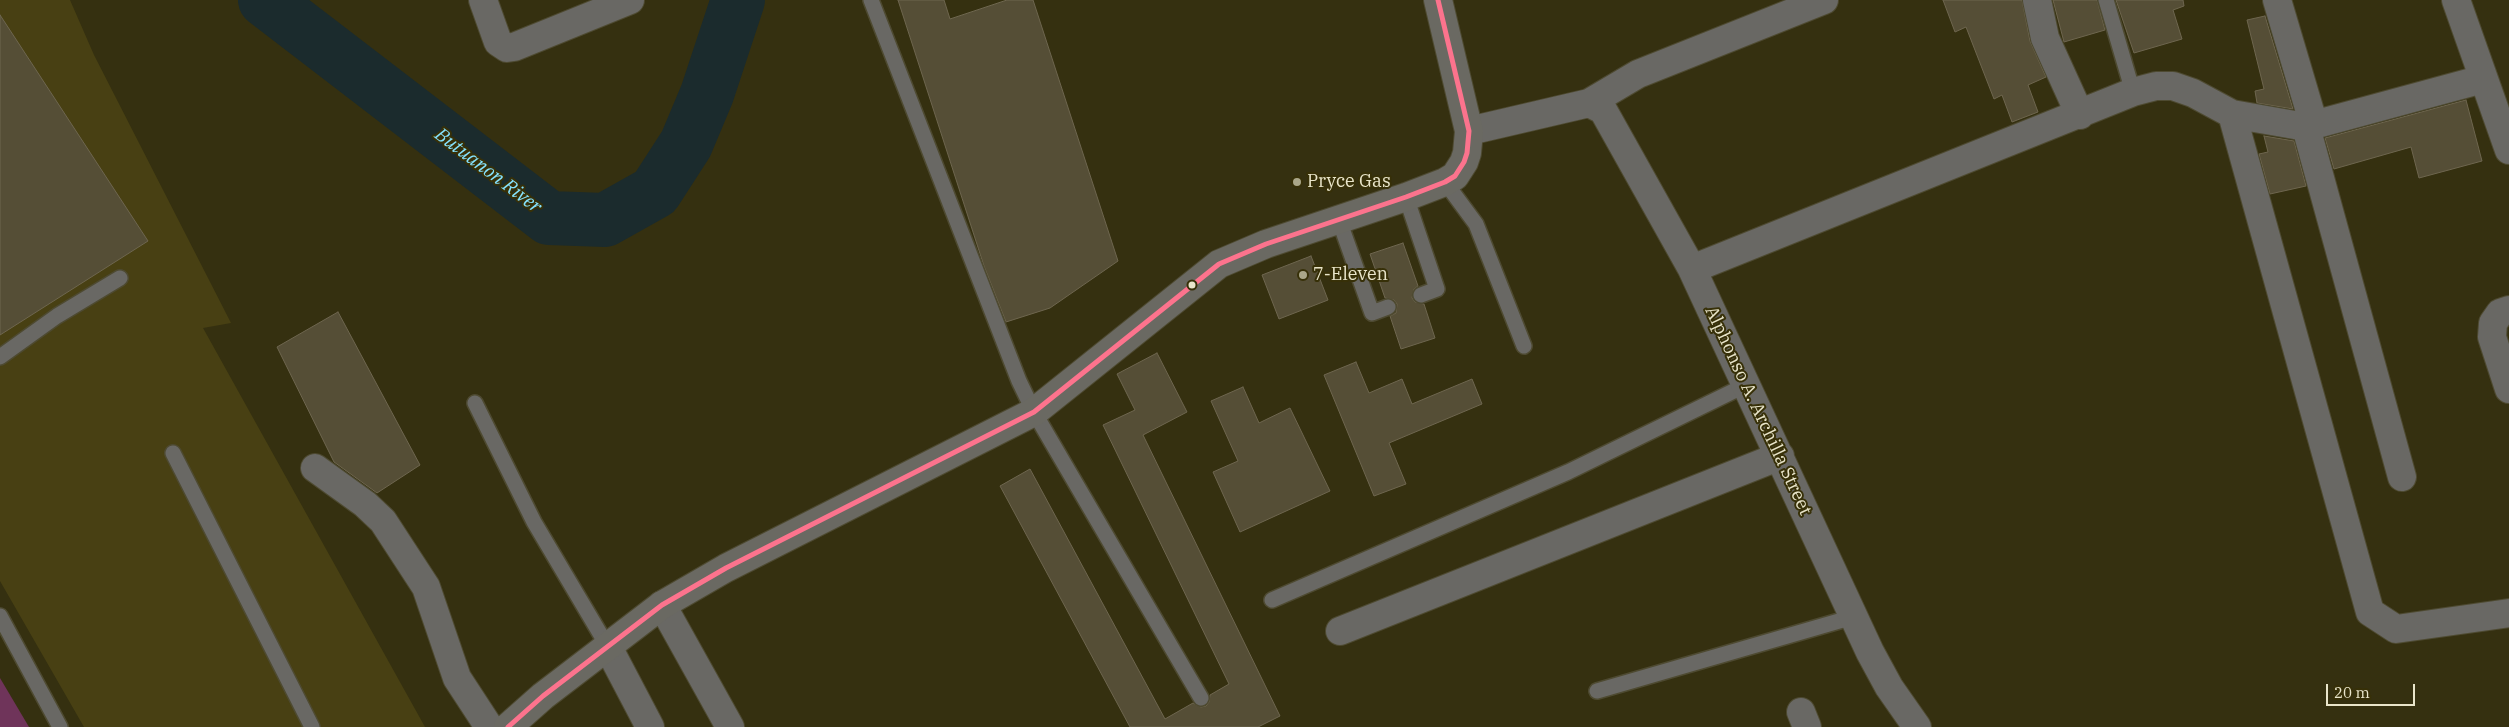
<!DOCTYPE html>
<html>
<head>
<meta charset="utf-8">
<style>
  body { margin:0 }
  #map { position:relative; width:2509px; height:727px; overflow:hidden; background:#353010; font-family:"IBM Plex Serif",serif }
  canvas { display:block }
  .scale { position:absolute; left:2326px; top:684px; width:89px; height:22px; box-sizing:border-box; border:2px solid #e9e5ca; border-top:0; padding-left:6px; font-size:15px; line-height:18px; white-space:nowrap; color:#e9e5ca; -webkit-text-stroke:4px #373008; paint-order:stroke }
</style>
</head>
<body>
<div id="map">
<canvas width="2509" height="727"></canvas>
<div class="scale">20 m</div>
</div>
<script>
const context = document.querySelector('canvas').getContext('2d');
context.lineJoin = 'round';
function fillPath(path, color) { context.fillStyle = color; context.fill(path, 'evenodd'); }
const toPath = rows => new Path2D(rows.map(r => 'M' + r).join(''));
function strokePath(path, color, width, dash) { context.strokeStyle = color; context.lineWidth = width; context.lineCap = dash ? 'butt' : 'round'; context.setLineDash(dash || []); context.stroke(path); }
function write(font, color, halo, rows, align = 'center') {
  context.font = font + ' "IBM Plex Serif",serif'; context.lineWidth = 4; context.setLineDash([]); context.textBaseline = 'middle'; context.strokeStyle = halo; context.fillStyle = color; for (const [text, x, y, turn = 0] of rows) {
    context.save(); context.translate(x, y); context.rotate((+turn || 0) * Math.PI / 180); context.textAlign = isNaN(turn) ? turn : align; if (halo) context.strokeText(text, 0, 0); context.fillText(text, 0, 0); context.restore();
  }
}
fillPath(toPath([
  [0,0,70,0,94,55,231,323,203,328,425,727,84,727,0,581]
]), '#484013');
fillPath(toPath([
  [0,678,29,727,0,727]
]), '#6f345a');
strokePath(toPath([
  [265,0,549,218,605,220,655,192,686,144,707,94,738,0]
]), '#1b2b2d', 54);
const building = toPath([
  [898,0,944,0,950,19,1007,0,1033,0,1118,261,1050,308,1006,322,984,266,898,0],
  [1943,0,2022,0,2030,41,2046,77,2028,85,2038,112,2012,122,2002,95,1994,99,1966,27,1955,32,1943,0],
  [2053,0,2097,0,2105,30,2064,42,2053,0],
  [2116,0,2183,0,2184,6,2173,10,2182,39,2134,53,2116,0],
  [0,15,148,241,0,335,0,15],
  [2265,16,2293,109,2257,103,2255,91,2264,89,2247,20,2265,16],
  [2466,100,2482,161,2419,178,2411,147,2334,169,2325,138,2466,100],
  [2264,136,2294,141,2306,186,2270,194,2259,154,2268,152,2264,136],
  [1403,243,1418,286,1414,289,1412,298,1415,302,1424,304,1435,338,1401,349,1390,316,1396,313,1397,304,1394,300,1385,298,1370,254,1403,243],
  [1311,256,1328,300,1279,319,1262,275,1311,256],
  [338,312,420,465,377,493,334,462,277,347,338,312],
  [1157,353,1187,412,1143,435,1280,716,1258,727,1130,727,1000,486,1030,469,1165,719,1193,703,1201,707,1206,706,1209,702,1210,695,1229,684,1103,425,1135,410,1117,374,1157,353],
  [1356,362,1369,393,1402,379,1412,404,1472,379,1482,404,1389,443,1406,484,1374,496,1324,375,1356,362],
  [1243,387,1259,423,1290,408,1330,491,1240,532,1213,472,1238,461,1211,401,1243,387]
]);
fillPath(building, '#554e36');
strokePath(building, '#6e664f', 1);
const lane = toPath([
  [871,0,1019,381,1034,412,1201,698],
  [2106,0,2133,92],
  [1445,182,1476,224,1524,346],
  [1406,197,1437,289,1421,295],
  [1339,220,1372,313,1388,307],
  [0,357,57,316,120,278],
  [475,403,534,522,608,647],
  [173,453,312,727],
  [1272,600,1568,472,1746,385],
  [0,616,60,727],
  [1597,691,1853,617]
]);
const street = toPath([
  [483,0,498,42,507,48,514,47,630,0],
  [2037,0,2045,38,2080,115],
  [2277,0,2314,125],
  [2456,0,2509,150],
  [1589,103,1603,110,1692,269,1870,652,1889,687,1917,727],
  [2232,114,2370,612,2396,629,2509,613],
  [2306,127,2402,477],
  [1469,131,1589,103,1638,74,1824,0],
  [1692,269,2133,92,2156,86,2173,86,2193,93,2232,114,2306,127,2483,79],
  [2509,310,2500,313,2493,323,2492,337,2509,389],
  [315,468,365,504,383,521,426,587,457,678,489,727],
  [662,605,730,727],
  [1340,631,1780,456],
  [608,647,650,727],
  [1801,712,1807,727]
]);
const secondary = toPath([
  [508,727,543,696,662,605,726,568,1034,412,1219,264,1266,244,1406,197,1445,182,1455,176,1464,162,1467,153,1469,131,1438,0]
]);
strokePath(lane, '#4e4a31', 18);
strokePath(street, '#4e4a31', 30);
strokePath(secondary, '#4e4a31', 30);
strokePath(lane, '#696864', 15);
strokePath(street, '#696864', 28);
strokePath(secondary, '#6a6962', 28);
strokePath(toPath([
  [508,727,543,696,662,605,726,568,1034,412,1219,264,1266,244,1406,197,1445,182,1455,176,1464,162,1467,153,1469,131,1438,0]
]), '#fc738d', 5);
for (const [x, y, r, color] of [
  [1297,182,5,"#aaa689"],
  [1303,275,5,"#aaa689"],
  [1192,285,4.5,"#e9e5ca"]
]) { const dot = new Path2D(); dot.arc(x, y, r, 0, 2 * Math.PI); context.fillStyle = color; context.fill(dot); strokePath(dot, '#373008', 2); }
write('18px', '#e9e5ca', '#373008', [
  ["Pryce Gas",1307,182],
  ["7-Eleven",1313,275]
], 'left');
write('18px', '#e9e5ca', '#373008', [
  ["Alphonso A. Archilla Street",1758,411,65]
]);
write('italic 19px', '#85e2fe', '#373008', [
  ["Butuanon River",488,171,37]
]);
</script>
</body>
</html>
